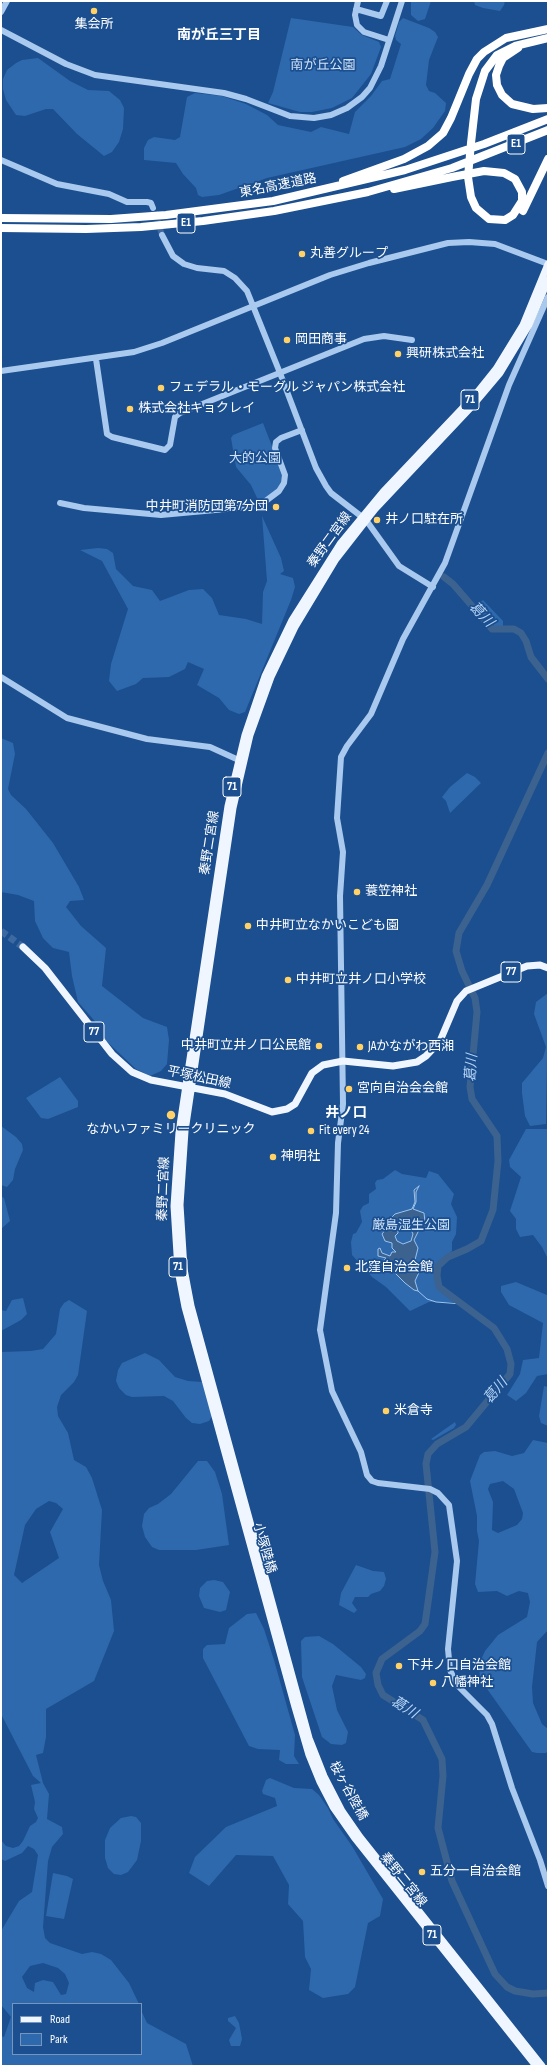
<!DOCTYPE html>
<html>
<head>
<meta charset="utf-8">
<style>
  body { margin:0 }
  #map { position:relative; width:549px; height:2067px; overflow:hidden; background:#1b4f8f; font-family:"Sofia Sans Condensed",sans-serif }
  canvas { display:block }
  .frame { position:absolute; inset:0; border:2px solid #fff; pointer-events:none }
  .legend { position:absolute; left:12px; top:2003px; width:130px; height:52px; box-sizing:border-box; background:#1b4f8f; border:1px solid #7695bc; margin:0; padding:5px 7px; list-style:none; font-size:12px; color:#fff }
  .legend li { display:flex; align-items:center; gap:8px; height:20px }
  .legend b { width:20px; border:1px solid #7695bc }
</style>
</head>
<body>
<div id="map">
<canvas width="549" height="2067"></canvas>
<div class="frame"></div>
<ul class="legend">
<li><b style="height:5px;background:#f0f6ff"></b>Road</li>
<li><b style="height:11px;background:#2e69ad"></b>Park</li>
</ul>
</div>
<script>
const context = document.querySelector('canvas').getContext('2d');
context.lineJoin = 'round';
function fillPath(path, color) { context.fillStyle = color; context.fill(path, 'evenodd'); }
const toPath = rows => new Path2D(rows.map(r => 'M' + r).join(''));
function strokePath(path, color, width, dash) { context.strokeStyle = color; context.lineWidth = width; context.lineCap = dash ? 'butt' : 'round'; context.setLineDash(dash || []); context.stroke(path); }
function write(font, color, halo, rows, align = 'center') {
  context.font = font + ' "Sofia Sans Condensed","Noto Sans JP",sans-serif'; context.lineWidth = 3.5; context.setLineDash([]); context.textBaseline = 'middle'; context.strokeStyle = halo; context.fillStyle = color; for (const [text, x, y, turn = 0] of rows) {
    context.save(); context.translate(x, y); context.rotate((+turn || 0) * Math.PI / 180); context.textAlign = isNaN(turn) ? turn : align; if (halo) context.strokeText(text, 0, 0); context.fillText(text, 0, 0); context.restore();
  }
}
fillPath(toPath([
  [411,1,431,1,425,19,418,21,411,15],
  [474,1,505,1,504,5,500,11,483,8,475,5],
  [291,18,353,27,362,35,379,42,381,47,371,74,352,98,332,108,312,112,300,112,268,103,273,92],
  [403,18,429,28,435,32,438,37,429,60,426,85,429,91,435,93,446,103,445,111,433,128,421,139,405,147,267,178,219,195,202,197,198,195,196,188,183,174,176,163,144,160,144,148,148,140,154,137,175,140,180,137,187,97,195,93,222,96,246,104,267,115,278,125,311,132,321,127,349,134,355,112,371,96,382,81,390,79,401,44,396,40,395,36,399,22],
  [38,58,70,81,88,90,109,91,120,100,124,108,123,129,119,142,112,152,104,156,77,134,53,109,46,109,25,116,16,115,6,100,3,89,3,79,7,70,16,63,22,60],
  [263,423,282,472,282,482,279,489,262,501,258,500,251,485,236,467,231,438,233,435],
  [262,516,281,558,284,571,280,574,293,578,295,587,291,600,245,712,239,714,229,710,219,698,197,685,204,669,188,662,185,669,169,677,143,678,136,684,117,691,109,681,111,664,128,609,102,561,80,550,98,548,107,549,113,553,116,569,133,586,152,590,160,601,189,590,203,589,212,598,219,615,246,619,262,624,263,592,267,581],
  [483,600,503,621,503,626,494,626,476,606],
  [1,738,13,743,15,754,8,789,11,795,26,809,53,843,79,887,84,900,70,901,66,907,81,926,106,948,102,986,143,1018,167,1027,169,1040,167,1064,161,1071,150,1076,136,1069,100,1035,100,1027,78,1002,72,976,69,952,53,948,43,938,35,921,34,901,18,895,1,892],
  [467,773,475,777,481,783,450,813,446,801,442,797,450,787],
  [548,993,546,1124,530,1126,525,1116,522,1093,522,1083,543,1058,546,1047,534,1014,536,1002],
  [60,1077,78,1101,78,1107,48,1119,41,1118,26,1098],
  [1,1126,16,1137,22,1144,23,1150,15,1169,13,1180,7,1187,1,1185],
  [526,1129,548,1129,548,1259,542,1247,533,1235,520,1237,516,1229,516,1219,510,1211,521,1177,510,1167,509,1160],
  [395,1170,402,1174,426,1178,429,1171,438,1174,454,1194,451,1204,457,1217,456,1234,452,1242,452,1251,440,1261,436,1267,435,1278,442,1293,455,1302,429,1302,410,1311,386,1287,372,1277,352,1255,351,1242,353,1234,356,1233,362,1222,360,1211,363,1206,369,1203,369,1194,376,1189,375,1183,377,1180,383,1179],
  [1,1196,4,1198,10,1221,1,1229],
  [516,1282,547,1295,548,1297,548,1374,537,1376,526,1393,516,1401,507,1395,520,1374,523,1360,539,1358,543,1323,509,1305,501,1292,501,1286],
  [23,1298,27,1314,21,1320,1,1331,1,1310,6,1311,12,1300],
  [69,1300,87,1311,78,1375,74,1382,61,1395,57,1407,58,1416,68,1433,74,1460,86,1467,92,1478,102,1510,99,1565,103,1581,111,1600,114,1631,94,1681,46,1709,46,1737,43,1753,36,1755,43,1783,49,1794,47,1819,62,1827,63,1834,52,1847,48,1861,43,1927,45,1938,50,1943,82,1954,92,1952,101,1954,111,1960,129,1983,139,2004,13,2004,13,2054,141,2054,141,2010,147,2023,186,2044,193,2066,1,2066,1,2036,4,2037,11,2017,1,2005,1,1931,19,1901,32,1892,38,1855,34,1849,28,1846,22,1853,5,1861,1,1859,1,1840,6,1846,13,1848,19,1846,23,1841,30,1826,36,1822,38,1818,34,1809,35,1802,31,1785,41,1783,33,1776,1,1714,1,1352,31,1351,43,1349,56,1334,60,1309,64,1303],
  [49,1501,56,1503,63,1509,50,1532,59,1558,22,1583,14,1575,25,1525,36,1509],
  [43,1963,58,1968,65,1974,69,1983,66,1994,61,1995,53,1982,43,1980,35,1983,34,1992,27,1988,22,1977,30,1966],
  [145,1353,159,1360,175,1377,188,1381,202,1382,214,1413,209,1421,200,1424,192,1423,186,1418,173,1401,164,1396,132,1397,126,1395,119,1388,116,1381,118,1370,122,1363],
  [544,1386,548,1387,548,1426,541,1423,539,1416],
  [455,1422,456,1425,454,1428,433,1440,431,1439],
  [533,1440,548,1443,548,1630,537,1642,532,1687,533,1703,542,1724,548,1729,548,1751,546,1753,537,1753,532,1752,480,1679,479,1664,485,1651,498,1635,527,1617,530,1602,528,1593,519,1591,507,1596,497,1591,478,1592,475,1584,479,1541,477,1531,477,1516,470,1481,480,1455,484,1452,495,1451,512,1456,524,1453],
  [503,1481,514,1489,523,1513,522,1519,517,1525,498,1533,492,1530,493,1502,488,1489,490,1484],
  [198,1461,207,1461,215,1472,222,1494,229,1545,196,1550,159,1550,152,1547,145,1537,142,1526,144,1514,149,1508,158,1504,171,1494],
  [356,1565,373,1571,384,1572,386,1579,384,1586,380,1591,371,1594,368,1597,355,1597,352,1603,357,1610,354,1613,339,1605,341,1593],
  [214,1580,223,1582,230,1592,226,1610,220,1612,204,1608,199,1596,200,1588,207,1581],
  [256,1613,264,1629,274,1660,295,1735,294,1756,299,1764,286,1764,279,1760,280,1750,258,1749,249,1746,203,1658,203,1649,207,1645,225,1644,229,1628,247,1614],
  [319,1636,333,1644,361,1667,366,1674,365,1678,361,1680,336,1675,332,1686,337,1710,348,1732,346,1743,342,1745,331,1744,322,1737,302,1677,301,1641,305,1637],
  [270,1778,294,1788,312,1789,319,1795,328,1808,333,1819,352,1846,383,1899,380,1916,368,1923,355,1987,348,1994,323,1998,309,1990,311,1969,305,1957,303,1921,288,1904,289,1885,273,1856,236,1855,209,1886,189,1873,195,1857,226,1827,277,1806,275,1798,263,1794,262,1791,266,1780],
  [131,1816,136,1817,141,1823,141,1841,137,1860,128,1872,121,1875,114,1874,108,1868,105,1858,105,1840,110,1828,121,1818],
  [53,1873,67,1876,73,1879,64,1919,46,1916],
  [235,2016,239,2023,242,2039,240,2046,231,2046,229,2040,236,2028,228,2021,228,2018]
]), '#2e69ad');
const water = toPath([
  [419,1186,416,1192,416,1202,413,1209,424,1213,425,1222,429,1227,420,1228,414,1240,418,1248,415,1260,420,1264,421,1268,415,1281,418,1291,414,1290,405,1283,389,1267,382,1266,381,1264,386,1258,378,1256,378,1249,380,1248,382,1253,390,1256,392,1252,396,1252,392,1248,392,1243,385,1241,382,1234,386,1229,392,1225,392,1217,395,1214,412,1209,415,1202,414,1190,419,1186],
  [401,1226,410,1228,413,1234,411,1241,403,1244,397,1241,395,1236,398,1233,398,1227,401,1226]
]);
fillPath(water, '#3c6290');
strokePath(water, '#9cc4f0', 1);
strokePath(toPath([
  [418,1291,427,1299,436,1302,462,1304]
]), '#9cc4f0', 1);
strokePath(toPath([
  [444,577,453,584,492,629,514,629,521,633,526,641,531,657,548,679],
  [548,753,487,885,459,933,456,951,462,971,475,998,477,1012,470,1087,472,1099,497,1136,498,1161,493,1210,481,1241,467,1249,448,1257,438,1266,437,1276,439,1287,494,1328,507,1349,511,1364,510,1374,466,1427,437,1444,428,1454,426,1464,435,1552,425,1624,420,1631,382,1659,376,1673,378,1685,383,1695,423,1720,442,1759,443,1776,438,1828,452,1881,495,1974,507,1987,515,1991,533,1994,548,1993]
]), '#3c6290', 7);
strokePath(toPath([
  [155,212,162,235]
]), '#3d69a0', 6, [6, 3]);
strokePath(toPath([
  [1,931,23,947]
]), '#3d69a0', 7, [7, 3.5]);
strokePath(toPath([
  [358,1,355,15,357,25,364,32,389,40],
  [356,9,381,16,387,1],
  [1,12,7,1],
  [1,30,66,64,95,75,224,93,246,99,290,116,314,118,331,115,347,108,362,97,370,88,381,66,402,1],
  [1,160,57,184,109,194,127,202,147,202,151,203,153,208],
  [162,235,173,256,184,264,197,268,224,271,235,278,247,291,280,373,316,468,326,486,331,493,366,520,399,566,433,587],
  [548,297,509,385,445,563,403,639,371,714,347,746,341,757,337,818,343,852,340,896,343,1104,338,1143,336,1213,320,1330,332,1391,361,1452,367,1475,372,1481,378,1483,430,1489,438,1493,449,1505,457,1561,448,1649,450,1670,457,1685,487,1715,492,1724,512,1788,540,1860,548,1886],
  [96,359,107,434,112,437,165,450,170,445,175,417,180,413,364,339,384,336,412,340],
  [1,371,134,352,162,343,330,275,369,263,448,243,469,242,495,244,548,264],
  [60,503,84,508,161,515,259,506,279,491,284,483,285,475,275,448,276,442,281,438,302,430],
  [1,677,67,718,147,739,210,747,243,762]
]), '#a9c9ee', 6);
strokePath(toPath([
  [23,947,45,968,112,1054,132,1072,151,1080,225,1094,272,1112,287,1109,295,1104,312,1073,323,1065,343,1061,393,1066,417,1062,426,1056,440,1041,457,1001,466,991,527,966,540,965,548,968],
  [536,2066,354,1837,333,1807,320,1782,309,1755,295,1707,185,1307,178,1270,174,1206,179,1132,228,806,245,735,265,676,292,620,340,544,383,492,476,394,496,369,523,325,548,264],
  [542,2066,360,1837,342,1811,324,1776,309,1738,191,1306,184,1269,180,1205,185,1131,233,808,250,735,271,677,295,627,336,559,375,509,473,405,500,373,529,325,548,280]
]), '#f0f6ff', 7);
strokePath(toPath([
  [518,48,503,58,499,66,496,75,497,85,502,95,512,104,533,109,548,108],
  [343,181,404,159,428,146,443,133,451,118,469,74,477,59,484,52,506,38,548,29],
  [394,189,452,177,484,171,504,173,515,179,522,192,522,201,513,215,505,220,489,219,476,208,471,197,468,177,471,143,476,99,485,71,497,55,515,46,548,38],
  [523,211,548,159],
  [1,218,111,219,166,215,273,201,405,170,484,144,548,119],
  [1,228,86,229,141,227,203,221,274,211,368,192,452,168,548,130]
]), '#fff', 8);
for (const [x, y, r, color] of [
  [94,11,4,"#ffd166"],
  [302,254,4,"#ffd166"],
  [287,340,4,"#ffd166"],
  [398,354,4,"#ffd166"],
  [161,388,4,"#ffd166"],
  [130,409,4,"#ffd166"],
  [276,507,4,"#ffd166"],
  [377,520,4,"#ffd166"],
  [357,892,4,"#ffd166"],
  [248,926,4,"#ffd166"],
  [288,980,4,"#ffd166"],
  [319,1046,4,"#ffd166"],
  [360,1047,4,"#ffd166"],
  [349,1089,4,"#ffd166"],
  [171,1115,5,"#ffd166"],
  [311,1131,4,"#ffd166"],
  [273,1157,4,"#ffd166"],
  [347,1268,4,"#ffd166"],
  [386,1411,4,"#ffd166"],
  [399,1666,4,"#ffd166"],
  [433,1683,4,"#ffd166"],
  [422,1872,4,"#ffd166"]
]) { const dot = new Path2D(); dot.arc(x, y, r, 0, 2 * Math.PI); context.fillStyle = color; context.fill(dot); strokePath(dot, '#1b4f8f', 1.5); }
for (const [x, y, w] of [
  [516,144,18],
  [186,223,18],
  [470,400,18],
  [232,787,18],
  [511,972,20],
  [94,1032,20],
  [178,1267,18],
  [432,1935,18]
]) { const box = new Path2D(); box.roundRect(x - w / 2, y - 10, w, 20, 3); context.fillStyle = '#1b4f8f'; context.fill(box); strokePath(box, '#fff', 1); }
write('bold 12px', '#fff', null, [
  ["E1",516,144],
  ["E1",186,223],
  ["71",470,400],
  ["71",232,787],
  ["77",511,972],
  ["77",94,1032],
  ["71",178,1267],
  ["71",432,1935]
]);
write('13px', '#fff', '#1b4f8f', [
  ["集会所",94,25,"center"],
  ["丸善グループ",310,254],
  ["岡田商事",295,340],
  ["興研株式会社",406,354],
  ["フェデラル・モーグル ジャパン株式会社",169,388],
  ["株式会社キョクレイ",138,409],
  ["中井町消防団第7分団",268,507,"right"],
  ["井ノ口駐在所",385,520],
  ["蓑笠神社",365,892],
  ["中井町立なかいこども園",256,926],
  ["中井町立井ノ口小学校",296,980],
  ["中井町立井ノ口公民館",311,1046,"right"],
  ["JAかながわ西湘",368,1047],
  ["宮向自治会会館",357,1089],
  ["なかいファミリークリニック",171,1130,"center"],
  ["Fit every 24",319,1131],
  ["神明社",281,1157],
  ["北窪自治会館",355,1268],
  ["米倉寺",394,1411],
  ["下井ノ口自治会館",407,1666],
  ["八幡神社",441,1683],
  ["五分一自治会館",430,1872]
], 'left');
write('13px', '#cfe3fa', '#1b4f8f', [
  ["南が丘公園",323,66],
  ["大的公園",255,459],
  ["厳島湿生公園",411,1226]
]);
write('13px', '#fff', '#1b4f8f', [
  ["東名高速道路",278,186,-11],
  ["秦野二宮線",330,540,-54],
  ["秦野二宮線",210,843,-81],
  ["平塚松田線",199,1078,12],
  ["秦野二宮線",164,1189,-88],
  ["小塚陸橋",264,1548,74],
  ["桜ヶ谷陸橋",348,1791,61],
  ["秦野二宮線",403,1880,51]
]);
write('bold 14px', '#fff', '#1b4f8f', [
  ["南が丘三丁目",219,35],
  ["井ノ口",346,1113]
]);
write('italic 14px', '#b5d3f5', '#1b4f8f', [
  ["葛川",481,615,46],
  ["葛川",472,1068,-86],
  ["葛川",496,1391,-50],
  ["葛川",404,1708,32]
]);
</script>
</body>
</html>
